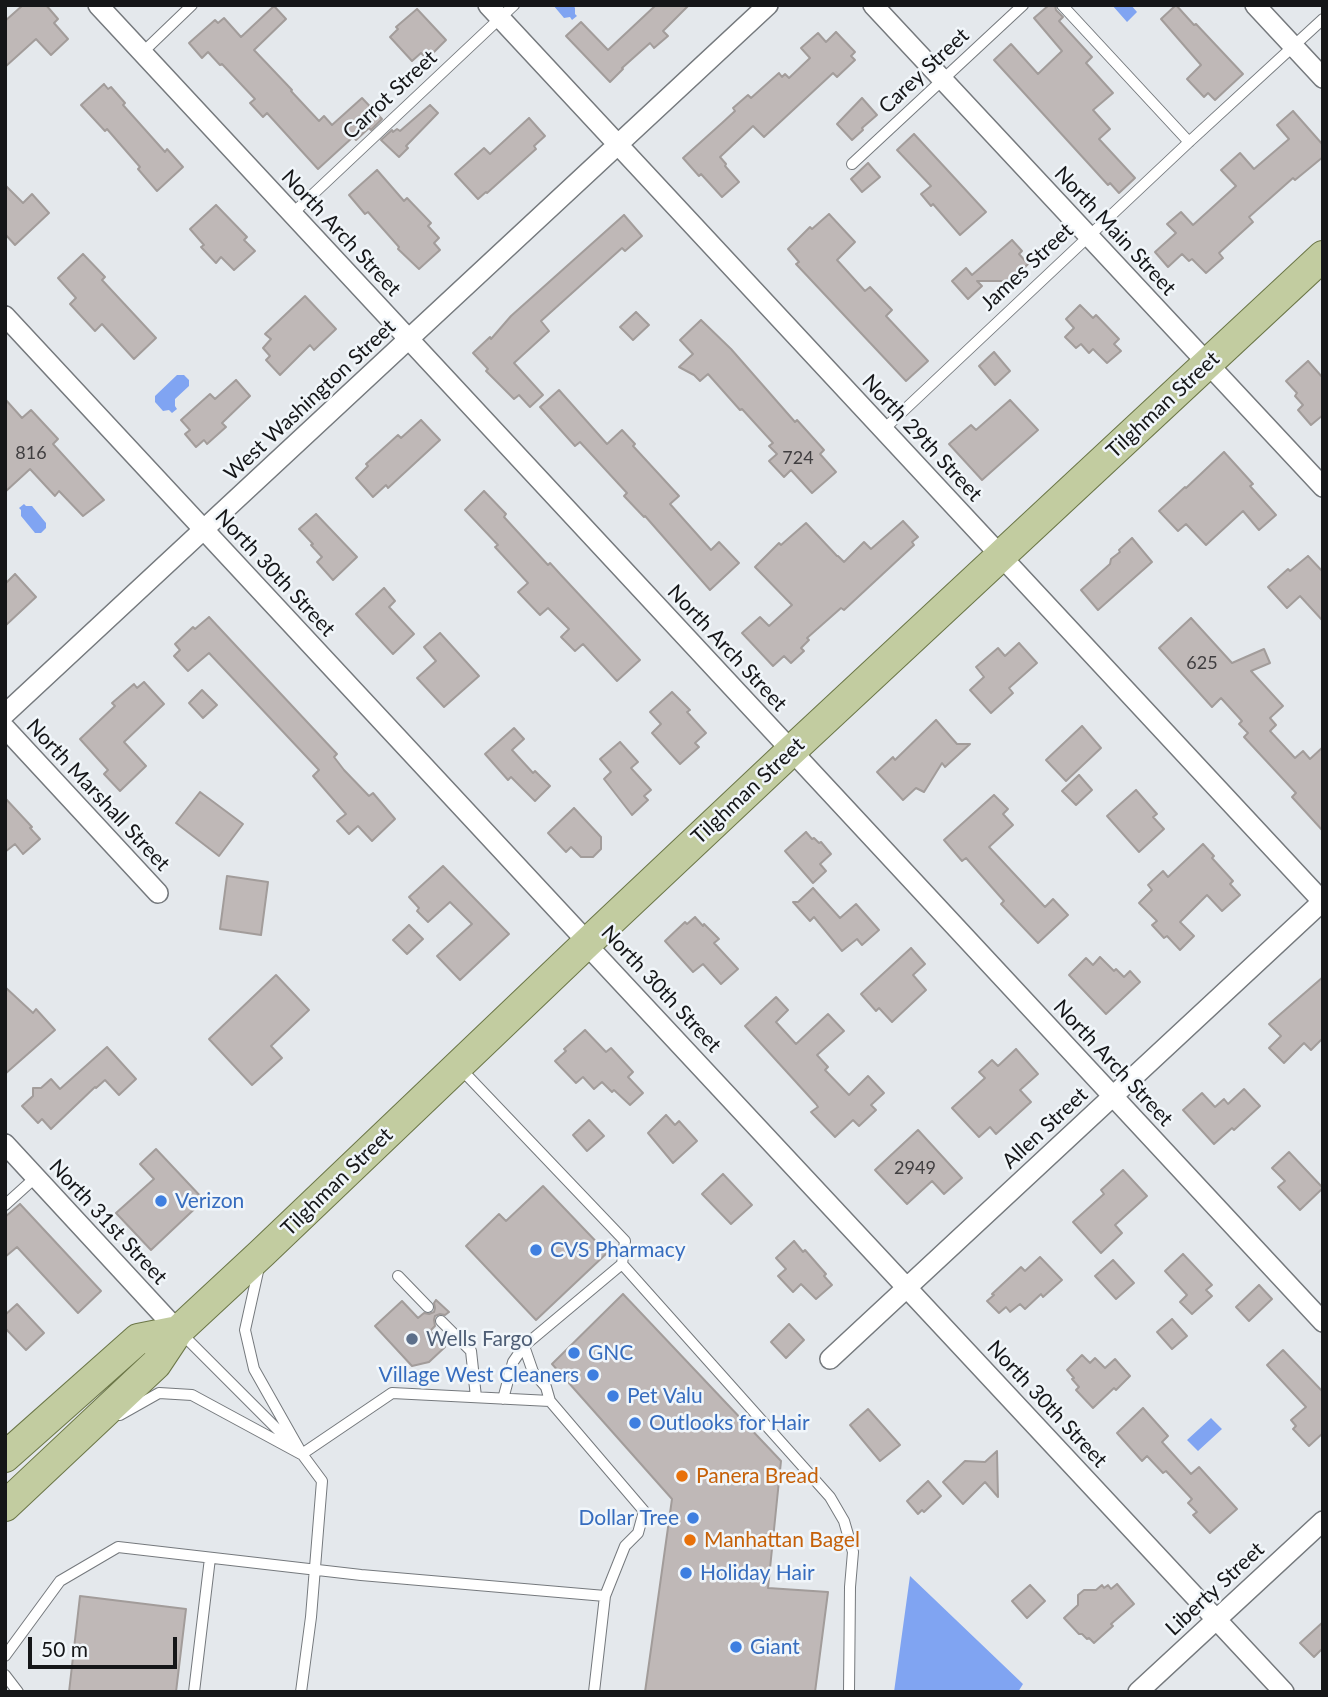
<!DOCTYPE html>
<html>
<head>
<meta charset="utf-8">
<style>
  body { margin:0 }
  #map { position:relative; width:1328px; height:1697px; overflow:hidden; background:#e4e8ec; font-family:Lato,sans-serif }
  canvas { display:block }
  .frame { position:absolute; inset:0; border:7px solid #151618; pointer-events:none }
  .scale { position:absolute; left:28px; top:1637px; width:149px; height:32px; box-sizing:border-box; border:4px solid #151618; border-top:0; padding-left:9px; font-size:21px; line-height:24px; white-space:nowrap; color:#151618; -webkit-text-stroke:5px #f1f6fa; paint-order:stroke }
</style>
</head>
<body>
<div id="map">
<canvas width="1328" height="1697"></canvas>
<div class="frame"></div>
<div class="scale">50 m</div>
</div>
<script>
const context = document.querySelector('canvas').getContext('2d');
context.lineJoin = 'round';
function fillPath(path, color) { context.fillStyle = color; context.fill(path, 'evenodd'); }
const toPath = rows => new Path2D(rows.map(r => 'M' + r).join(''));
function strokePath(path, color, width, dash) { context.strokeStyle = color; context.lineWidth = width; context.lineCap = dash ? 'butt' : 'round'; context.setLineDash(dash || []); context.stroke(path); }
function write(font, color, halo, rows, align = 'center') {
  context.font = font + ' Lato,sans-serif'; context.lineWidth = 5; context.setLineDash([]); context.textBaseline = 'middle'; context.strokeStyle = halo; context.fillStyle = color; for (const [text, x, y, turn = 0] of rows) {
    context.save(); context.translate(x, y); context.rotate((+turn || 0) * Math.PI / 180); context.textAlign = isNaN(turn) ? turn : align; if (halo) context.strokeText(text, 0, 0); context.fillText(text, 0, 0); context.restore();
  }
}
fillPath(toPath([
  [553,5,573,5,575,8,575,14,577,16,572,20,570,17,564,18],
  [1112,5,1131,5,1137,12,1127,22],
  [177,375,184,375,189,380,189,386,175,399,175,406,177,409,172,413,169,410,163,411,155,402,155,396],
  [24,504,26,506,32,506,46,523,46,528,41,533,35,533,21,516,21,510,19,508],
  [1211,1418,1222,1429,1198,1451,1187,1440],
  [910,1576,1023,1684,1018,1692,894,1692]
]), '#80a4f2');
const building = toPath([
  [23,5,46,5,58,19,54,23,68,39,51,55,36,39,5,67,5,21,23,5],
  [656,5,689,5,663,31,668,36,654,48,650,43,622,68,623,69,610,82,566,36,581,22,608,50,656,5],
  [1049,5,1055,5,1056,10,1063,17,1059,21,1092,57,1086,63,1113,93,1093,110,1110,129,1099,139,1135,178,1119,193,1110,183,1108,185,994,60,1011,44,1038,74,1062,51,1034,18,1049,5],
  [1176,5,1194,25,1196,24,1243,74,1215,100,1208,93,1204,97,1187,79,1201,65,1161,19,1176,5],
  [274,6,286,19,254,50,292,90,291,91,319,121,324,116,332,125,362,98,382,119,371,130,369,128,356,140,353,137,318,169,267,113,263,117,250,103,255,99,222,64,220,65,208,52,202,58,189,43,215,20,218,23,224,18,241,37,274,6],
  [417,9,446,40,427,59,421,53,412,61,390,37,398,29,396,27,417,9],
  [836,32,855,52,851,56,855,60,837,77,833,73,764,137,753,126,720,157,726,164,725,166,739,182,722,197,701,174,699,176,683,158,722,123,735,111,733,108,748,95,751,98,779,73,782,77,785,74,789,78,810,58,801,48,818,33,826,42,836,32],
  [104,84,108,89,111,87,125,103,123,105,165,152,167,149,183,167,157,191,138,169,140,167,107,129,105,131,81,105,104,84],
  [862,98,877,115,862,128,863,130,852,140,837,124,862,98],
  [430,105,438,113,406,146,408,148,399,157,381,140,392,130,393,132,397,129,400,131,430,105],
  [1293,111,1323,145,1323,157,1295,180,1293,178,1249,217,1253,222,1219,253,1223,258,1206,273,1192,259,1189,261,1182,254,1168,267,1155,252,1176,233,1167,224,1181,212,1193,225,1236,186,1221,170,1240,153,1254,169,1289,139,1277,125,1293,111],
  [529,118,545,136,534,146,536,149,487,193,486,192,478,199,455,174,484,148,490,154,529,118],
  [914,134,986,212,960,235,933,204,931,206,921,194,931,186,897,150,914,134],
  [868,163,880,177,862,192,851,179,868,163],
  [377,170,404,201,407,198,431,223,428,226,439,238,434,243,440,250,419,269,398,249,399,247,368,212,365,214,349,195,377,170],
  [5,185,23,203,32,194,49,213,15,245,5,234,5,185],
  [216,205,247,237,244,240,255,251,234,270,221,257,216,263,201,247,204,245,190,229,216,205],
  [829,214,855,242,837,260,865,291,870,287,892,310,886,316,928,361,906,381,796,264,799,262,788,249,810,227,812,229,829,214],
  [624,215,642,236,625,251,622,248,541,321,549,331,514,363,543,395,530,407,519,395,514,399,486,371,488,369,473,353,490,337,491,339,511,316,624,215],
  [1012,240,1022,251,1019,254,1028,264,1011,281,977,281,982,286,968,299,952,281,966,268,972,275,1012,240],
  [83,254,105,277,102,280,156,338,134,359,102,324,95,331,70,304,76,298,58,278,83,254],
  [305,296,336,329,314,350,310,345,280,375,266,360,270,356,263,348,271,339,265,334,305,296],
  [1080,305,1093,318,1096,315,1119,339,1114,344,1121,351,1107,363,1093,349,1089,353,1081,344,1076,348,1065,337,1074,328,1066,319,1080,305],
  [636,312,649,325,633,340,620,327,636,312],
  [701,320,731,349,795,422,797,420,824,450,820,454,836,472,812,493,791,470,784,477,769,461,777,454,769,446,773,443,742,409,740,410,708,374,700,381,694,375,679,367,693,354,680,340,701,320],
  [994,352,1010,371,995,385,979,366,994,352],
  [1308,361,1323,378,1323,415,1311,425,1298,410,1303,405,1295,396,1297,393,1286,381,1308,361],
  [236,380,250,396,222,423,226,427,207,444,204,440,196,447,185,434,190,430,181,420,210,394,215,399,236,380],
  [559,390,607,444,622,430,635,444,633,446,679,496,670,504,711,550,719,542,739,563,710,590,645,516,644,517,624,496,627,493,580,442,575,446,540,407,559,390],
  [5,399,22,418,31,410,58,439,53,444,104,500,83,516,59,491,55,496,30,469,5,492,5,399],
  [1010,400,1038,430,982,480,949,444,971,425,976,430,1010,400],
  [421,420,440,440,388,488,386,485,373,497,356,478,368,466,366,464,398,435,401,438,421,420],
  [1224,452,1253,484,1250,486,1276,515,1259,530,1243,511,1206,545,1186,524,1178,531,1159,511,1185,487,1186,488,1224,452],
  [484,491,506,514,504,517,548,565,550,563,560,574,640,660,617,681,583,644,575,651,561,637,569,629,548,608,540,615,518,592,528,583,495,547,498,545,465,510,484,491],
  [316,514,357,557,333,580,317,562,322,557,311,545,313,544,299,529,316,514],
  [903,521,918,537,912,542,914,545,844,610,841,608,807,638,809,640,801,648,804,651,791,663,784,656,773,666,742,633,760,617,769,626,792,605,755,567,779,543,781,545,806,523,837,556,838,556,844,562,864,542,871,549,903,521],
  [1132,538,1152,562,1098,610,1081,590,1110,564,1111,559,1120,552,1119,550,1132,538],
  [1308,556,1323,572,1323,621,1300,596,1287,608,1268,587,1288,569,1290,571,1308,556],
  [15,574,36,597,5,626,5,584,15,574],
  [384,588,395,601,389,607,414,634,393,654,356,614,384,588],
  [209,617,337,754,334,757,344,770,369,796,373,793,395,819,372,841,358,826,349,834,337,821,346,814,313,776,319,770,209,653,188,671,174,656,180,650,175,644,193,627,195,629,209,617],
  [1191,618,1232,663,1264,649,1270,663,1251,671,1283,706,1270,718,1276,725,1270,731,1295,758,1303,751,1310,759,1323,747,1323,831,1292,797,1296,793,1244,737,1248,733,1239,724,1242,721,1221,698,1212,707,1159,648,1191,618],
  [440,633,479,676,444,707,417,678,436,661,424,647,440,633],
  [1019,643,1037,663,1009,688,1013,693,991,713,970,690,984,677,976,667,998,648,1005,656,1019,643],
  [144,682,164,704,124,742,146,766,120,791,104,774,108,770,80,739,115,706,112,703,134,684,137,688,144,682],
  [202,690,217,705,203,718,189,703,202,690],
  [672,692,690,710,687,712,706,733,695,743,699,747,680,764,652,733,661,724,650,712,672,692],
  [936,720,957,744,970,744,945,767,942,763,924,792,916,788,903,800,877,772,893,757,895,760,936,720],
  [1082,726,1101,748,1066,781,1046,760,1082,726],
  [514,728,524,739,512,750,533,773,535,771,550,786,535,801,511,777,508,780,485,754,514,728],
  [620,742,638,762,631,768,651,790,644,796,648,800,632,815,604,779,611,772,600,759,620,742],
  [1079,775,1092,790,1076,805,1062,791,1079,775],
  [1136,790,1157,814,1153,817,1164,829,1139,852,1107,816,1136,790],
  [200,792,243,824,219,856,176,823,200,792],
  [994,795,1008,809,1003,814,1013,825,989,847,1045,907,1053,899,1068,915,1038,943,1001,904,1004,901,966,858,962,861,944,840,994,795],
  [5,798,32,827,30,828,40,839,23,854,15,844,5,852,5,798],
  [574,808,601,837,601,849,593,857,581,857,571,847,566,852,548,833,574,808],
  [806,832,812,839,814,838,819,843,821,842,831,854,820,864,826,871,813,883,785,851,806,832],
  [1203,844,1214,856,1212,858,1233,881,1230,884,1240,895,1222,911,1207,895,1180,922,1194,936,1180,950,1167,936,1164,938,1152,925,1157,921,1139,903,1152,890,1148,885,1163,871,1168,877,1203,844],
  [443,866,509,934,460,980,437,956,472,924,450,902,428,922,417,911,419,908,409,897,443,866],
  [227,876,268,882,261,935,220,929,227,876],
  [813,888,840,918,856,904,879,930,862,945,857,939,842,951,814,917,810,921,793,902,798,902,813,888],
  [695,917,703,926,704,924,719,939,714,943,738,969,721,984,703,964,693,972,665,941,685,922,687,924,695,917],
  [409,925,423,939,407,954,393,940,409,925],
  [911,948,925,964,913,975,926,990,892,1022,879,1008,876,1011,861,994,911,948],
  [1100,957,1114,971,1116,969,1124,977,1130,971,1140,982,1106,1014,1069,975,1086,958,1093,965,1100,957],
  [276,975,309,1010,271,1046,282,1058,252,1085,209,1039,276,975],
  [1323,977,1323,1038,1311,1050,1304,1043,1284,1063,1269,1048,1281,1036,1269,1024,1323,977],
  [5,987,33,1013,36,1009,55,1030,5,1074,5,987],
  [776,997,788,1010,776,1022,796,1044,828,1014,844,1031,817,1055,828,1067,825,1070,849,1095,868,1076,884,1093,871,1105,876,1110,859,1126,853,1120,835,1137,811,1112,818,1107,816,1104,745,1026,776,997],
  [585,1030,606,1052,611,1048,633,1072,628,1077,643,1093,630,1105,614,1090,612,1092,602,1082,594,1089,583,1077,576,1083,555,1061,566,1051,564,1049,585,1030],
  [107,1047,136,1079,119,1095,105,1080,96,1088,95,1087,51,1129,42,1119,38,1123,22,1106,33,1096,33,1088,41,1088,51,1079,60,1089,107,1047],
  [1016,1049,1038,1074,1020,1090,1031,1102,996,1134,990,1127,979,1137,952,1108,985,1078,979,1072,992,1060,998,1066,1016,1049],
  [1244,1089,1260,1106,1234,1130,1232,1128,1214,1144,1183,1110,1202,1093,1215,1107,1224,1099,1228,1104,1244,1089],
  [666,1115,675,1125,679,1121,697,1141,673,1163,648,1133,666,1115],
  [589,1120,604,1136,587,1151,573,1135,589,1120],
  [918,1130,962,1178,944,1194,932,1181,907,1204,875,1170,918,1130],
  [156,1149,204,1200,151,1250,116,1213,154,1179,140,1164,156,1149],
  [1289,1152,1323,1188,1300,1210,1278,1187,1285,1181,1272,1168,1289,1152],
  [1123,1170,1147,1196,1115,1225,1122,1233,1101,1253,1073,1222,1104,1194,1101,1190,1123,1170],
  [723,1174,752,1205,731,1224,702,1194,723,1174],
  [543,1186,607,1253,536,1320,466,1246,499,1214,506,1221,543,1186],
  [20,1204,101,1291,78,1313,17,1247,5,1257,5,1217,20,1204],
  [794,1241,803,1252,805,1250,826,1274,824,1276,832,1285,816,1299,801,1284,793,1292,778,1276,786,1269,776,1258,794,1241],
  [1183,1254,1212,1285,1206,1290,1212,1296,1192,1314,1180,1302,1187,1295,1165,1271,1183,1254],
  [1040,1257,1062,1280,1043,1297,1041,1294,1025,1309,1020,1304,1010,1312,1006,1307,999,1313,987,1301,994,1295,992,1294,1021,1267,1025,1271,1040,1257],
  [1113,1260,1134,1283,1116,1299,1095,1276,1113,1260],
  [1259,1285,1272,1299,1249,1321,1236,1307,1259,1285],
  [623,1294,781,1461,768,1588,828,1592,815,1692,645,1692,672,1499,552,1364,623,1294],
  [436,1300,449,1312,445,1315,440,1314,435,1316,434,1320,435,1326,430,1331,445,1347,429,1362,412,1366,375,1326,402,1301,418,1318,424,1313,429,1314,434,1312,435,1308,434,1303,436,1300],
  [17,1304,44,1333,26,1350,5,1328,5,1315,17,1304],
  [1172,1319,1187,1336,1172,1349,1157,1332,1172,1319],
  [789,1324,804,1340,786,1358,771,1342,789,1324],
  [1283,1350,1323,1392,1323,1433,1309,1446,1293,1429,1296,1426,1291,1420,1306,1407,1267,1365,1283,1350],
  [1082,1355,1090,1363,1095,1358,1105,1368,1115,1359,1130,1376,1116,1390,1114,1388,1093,1408,1076,1390,1079,1387,1072,1379,1074,1378,1067,1370,1082,1355],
  [1143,1408,1168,1436,1162,1442,1191,1474,1199,1467,1237,1509,1210,1533,1193,1515,1197,1512,1188,1503,1192,1499,1166,1471,1163,1473,1147,1456,1142,1461,1117,1433,1143,1408],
  [868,1409,900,1445,880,1461,850,1425,868,1409],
  [997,1451,998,1497,985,1482,963,1504,943,1482,965,1461,985,1462,997,1451],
  [928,1481,941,1496,924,1512,922,1510,918,1514,907,1501,928,1481],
  [1117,1584,1134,1604,1111,1624,1113,1626,1094,1643,1089,1638,1087,1639,1082,1634,1079,1634,1064,1618,1078,1605,1078,1595,1084,1590,1096,1590,1102,1585,1104,1588,1108,1585,1111,1589,1117,1584],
  [1030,1585,1045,1601,1027,1618,1012,1601,1030,1585],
  [80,1596,186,1609,176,1692,69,1692,80,1596],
  [1323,1622,1323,1648,1314,1657,1300,1643,1323,1622]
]);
fillPath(building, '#bfb8b7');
strokePath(building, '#a29c9a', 2);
const service = toPath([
  [1062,5,1189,142],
  [142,53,192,5],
  [852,164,1023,5],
  [292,214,514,5],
  [883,430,1189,142,1323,19],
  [460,1068,625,1241,622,1264,524,1346,513,1362,503,1399],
  [5,1205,36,1177],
  [622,1264,830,1497,844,1521,853,1552,850,1587,849,1692],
  [259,1267,245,1330,254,1369,302,1454,322,1481,311,1617,301,1692],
  [398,1276,428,1307],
  [441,1321,471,1351,476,1397],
  [181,1333,292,1444],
  [524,1346,533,1372,546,1387,550,1401],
  [120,1415,159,1393,192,1395,301,1454],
  [302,1454,392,1393,550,1401,644,1511,638,1533,625,1546,605,1596,594,1692],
  [5,1656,60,1581,118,1547,361,1575,605,1596],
  [5,1675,18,1692],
  [194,1692,210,1558]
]);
const minor = toPath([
  [98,5,1323,1322],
  [488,5,1323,902],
  [873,5,1323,487],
  [1255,5,1323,78],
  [5,316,580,934,586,944,1284,1692],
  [5,714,768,5],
  [5,728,158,893],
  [5,1144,178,1331],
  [830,1359,1323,901],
  [1138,1692,1323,1521]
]);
const primary = toPath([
  [5,1457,138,1339,178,1331],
  [5,1506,156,1364,178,1331,262,1253,586,944,791,751,1323,256]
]);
strokePath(service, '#75797d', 12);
strokePath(minor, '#75797d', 22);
strokePath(primary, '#6b7647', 32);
strokePath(service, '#fff', 10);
strokePath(minor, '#fff', 19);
strokePath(primary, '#c2cca0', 30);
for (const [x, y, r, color] of [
  [161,1201,7,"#3f7fe0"],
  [536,1250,7,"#3f7fe0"],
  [412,1339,7,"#5c6f8a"],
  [574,1353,7,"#3f7fe0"],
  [593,1375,7,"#3f7fe0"],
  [613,1396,7,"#3f7fe0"],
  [635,1423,7,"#3f7fe0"],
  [682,1476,7,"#e8710a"],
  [693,1518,7,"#3f7fe0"],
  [690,1540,7,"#e8710a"],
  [686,1573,7,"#3f7fe0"],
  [736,1647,7,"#3f7fe0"]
]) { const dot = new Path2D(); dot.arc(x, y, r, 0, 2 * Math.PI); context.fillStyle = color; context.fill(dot); strokePath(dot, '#f1f6fa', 2.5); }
write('18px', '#403e40', null, [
  ["816",31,453],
  ["724",798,458],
  ["625",1202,663],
  ["2949",915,1168]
]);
write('21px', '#151618', '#f1f6fa', [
  ["Carey Street",924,71,-43],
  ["Carrot Street",390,95,-43],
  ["North Main Street",1115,231,47],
  ["North Arch Street",341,233,47],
  ["James Street",1027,267,-43],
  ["West Washington Street",310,400,-43],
  ["Tilghman Street",1163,405,-43],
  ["North 29th Street",922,438,47],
  ["North 30th Street",275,573,47],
  ["North Arch Street",727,648,47],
  ["Tilghman Street",748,791,-43],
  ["North Marshall Street",98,795,47],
  ["North 30th Street",661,989,47],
  ["North Arch Street",1113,1063,47],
  ["Allen Street",1045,1128,-43],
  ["Tilghman Street",337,1182,-44],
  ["North 31st Street",108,1222,47],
  ["North 30th Street",1047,1404,47],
  ["Liberty Street",1215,1589,-43]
]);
write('21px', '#366cbe', '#f1f6fa', [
  ["Verizon",175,1201],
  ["CVS Pharmacy",550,1250],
  ["GNC",588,1353],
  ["Village West Cleaners",579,1375,"right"],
  ["Pet Valu",627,1396],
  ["Outlooks for Hair",649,1423],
  ["Dollar Tree",679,1518,"right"],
  ["Holiday Hair",700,1573],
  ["Giant",750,1647]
], 'left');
write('21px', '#4e5e75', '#f1f6fa', [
  ["Wells Fargo",426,1339]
], 'left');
write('21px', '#c56008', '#f1f6fa', [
  ["Panera Bread",696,1476],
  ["Manhattan Bagel",704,1540]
], 'left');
</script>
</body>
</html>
